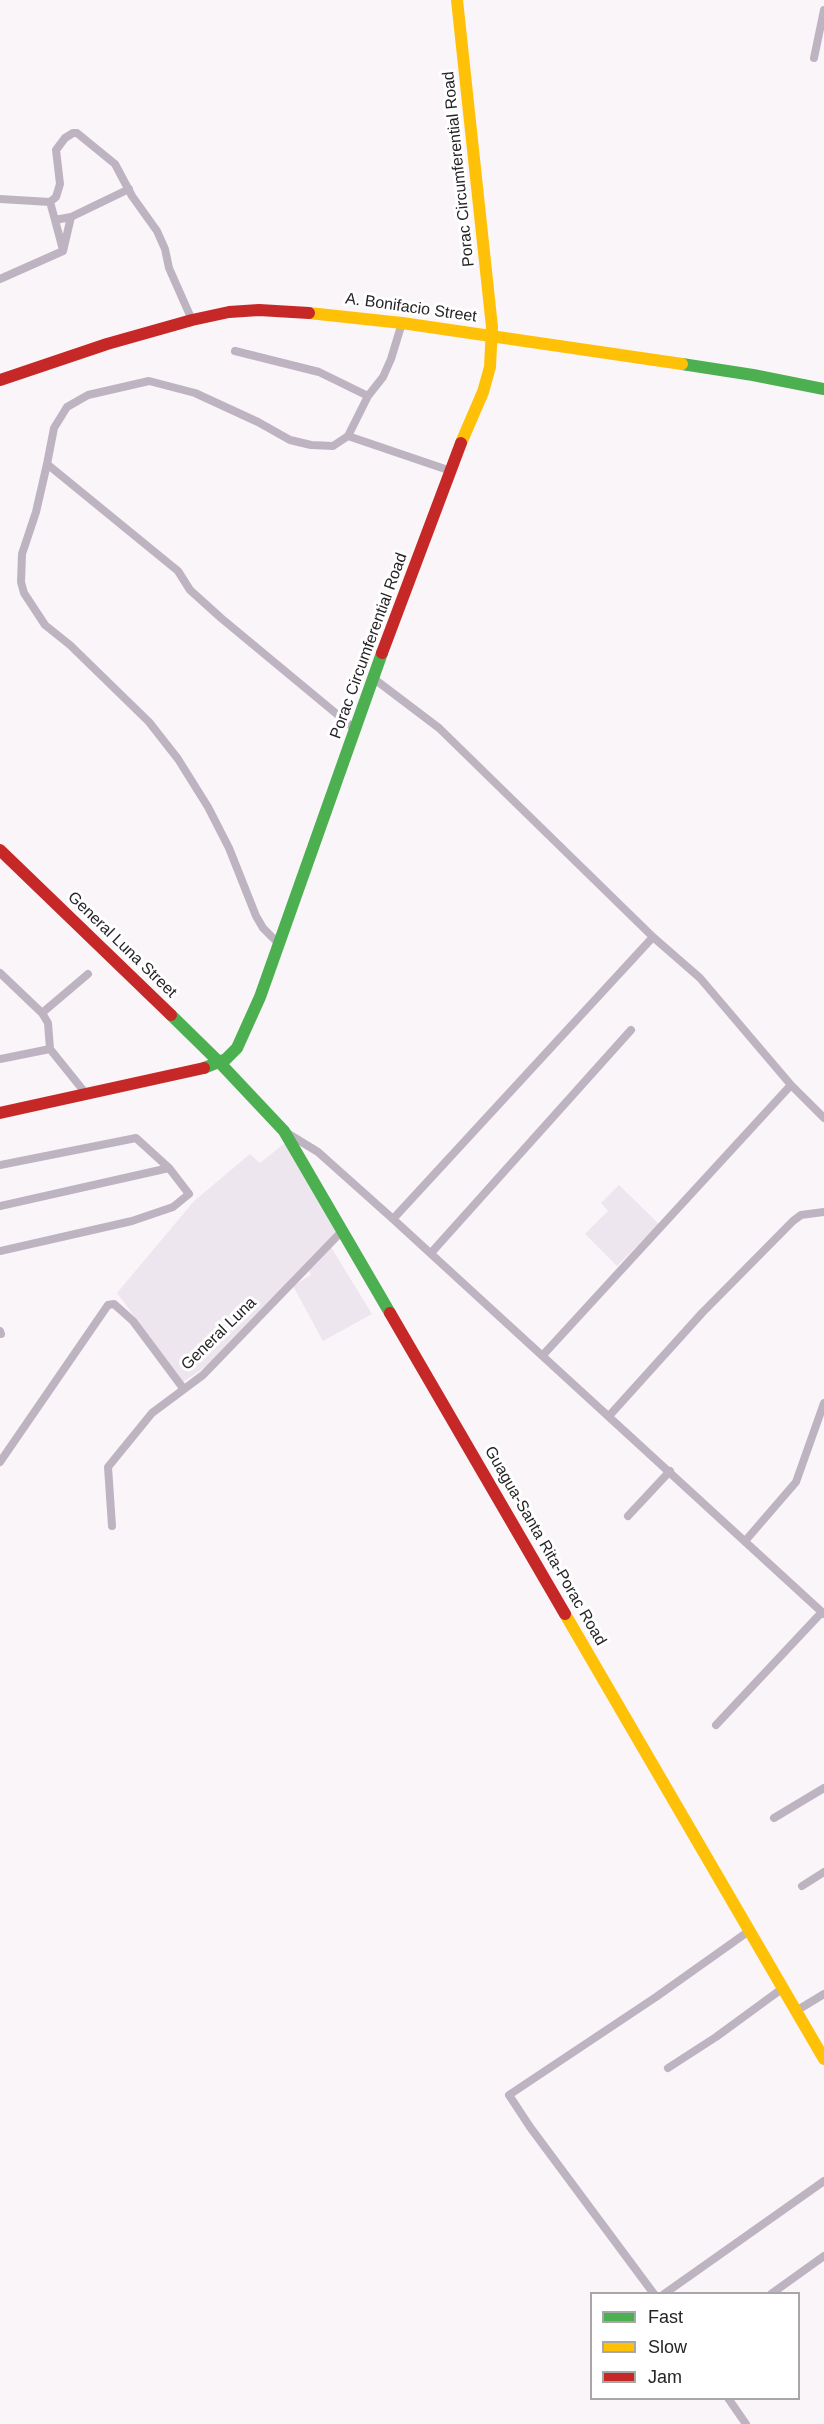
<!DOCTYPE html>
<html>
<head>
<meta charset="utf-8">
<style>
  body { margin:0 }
  #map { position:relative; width:824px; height:2424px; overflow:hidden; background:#f9f5f9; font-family:Helvetica,sans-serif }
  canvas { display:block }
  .legend { position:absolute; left:590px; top:2292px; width:210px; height:108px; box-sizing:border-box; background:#fff; border:2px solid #a8a7a8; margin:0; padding:8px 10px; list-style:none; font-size:18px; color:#262426 }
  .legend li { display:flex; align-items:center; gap:12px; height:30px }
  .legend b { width:30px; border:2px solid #a8a7a8 }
</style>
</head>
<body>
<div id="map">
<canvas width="824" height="2424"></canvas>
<ul class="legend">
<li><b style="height:8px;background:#4caf50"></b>Fast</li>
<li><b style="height:8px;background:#ffc107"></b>Slow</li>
<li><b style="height:8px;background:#c62828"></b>Jam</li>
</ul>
</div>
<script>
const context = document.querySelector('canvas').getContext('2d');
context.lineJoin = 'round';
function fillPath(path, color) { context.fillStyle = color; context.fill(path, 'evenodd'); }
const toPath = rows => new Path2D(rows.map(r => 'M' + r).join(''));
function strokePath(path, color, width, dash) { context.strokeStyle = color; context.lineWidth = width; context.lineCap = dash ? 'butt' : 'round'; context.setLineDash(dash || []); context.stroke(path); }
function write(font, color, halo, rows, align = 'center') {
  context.font = font + ' Helvetica,sans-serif'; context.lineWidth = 6; context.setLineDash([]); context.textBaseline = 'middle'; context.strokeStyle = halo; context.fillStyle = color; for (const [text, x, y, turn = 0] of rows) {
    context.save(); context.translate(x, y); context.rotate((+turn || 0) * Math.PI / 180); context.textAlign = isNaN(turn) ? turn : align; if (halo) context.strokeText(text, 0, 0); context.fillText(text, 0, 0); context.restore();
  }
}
fillPath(toPath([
  [285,1143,337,1230,210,1364,183,1382,117,1293,194,1201,250,1154,260,1163],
  [619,1185,659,1224,617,1266,585,1234,608,1211,601,1203],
  [331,1247,372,1314,323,1341,293,1286,311,1275,308,1269]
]), '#eee6ef');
strokePath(toPath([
  [814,58,824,10],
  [0,199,50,202,56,197,60,184,56,150,65,138,73,133,77,133,115,164,132,196,157,231,165,249,169,268,192,320],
  [50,202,55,220,71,217,129,189],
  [55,220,63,250],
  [0,279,63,251,71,217],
  [235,351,319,372,368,396],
  [348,436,451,471],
  [47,464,36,512,22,554,21,582,24,593,45,625,70,645,149,722,178,759,208,807,229,848,256,916,263,928,279,944],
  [373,678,439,728,653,937,700,978,791,1085,543,1355],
  [356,730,221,618,190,590,178,571,47,464,54,428,67,407,88,395,149,381,195,393,258,422,290,440,311,445,333,446,348,436,368,396,383,377,391,359,402,323],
  [0,973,42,1013,48,1023,50,1049],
  [42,1013,88,974],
  [0,1059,50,1049,87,1095],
  [791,1085,824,1118],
  [287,1133,318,1152,393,1219,824,1614],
  [0,1165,136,1138,169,1168,189,1194,173,1207,132,1221,0,1251],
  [0,1206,169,1168],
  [393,1219,653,937],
  [431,1253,631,1030],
  [0,1331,1,1334],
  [609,1416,702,1313,793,1221,801,1215,824,1212],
  [0,1462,108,1305,114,1304,133,1321,183,1388],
  [628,1516,670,1471],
  [112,1526,108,1467,152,1413,203,1375,342,1231],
  [746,1540,796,1482,824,1403],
  [716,1725,822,1612],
  [774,1818,824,1788],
  [802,1886,824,1872],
  [796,2011,824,1994],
  [668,2068,716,2037,783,1988],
  [654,2294,530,2127,509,2095,656,1997,749,1931],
  [664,2294,824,2181],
  [771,2294,824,2256],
  [728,2398,746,2424]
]), '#beb4c1', 8);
strokePath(toPath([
  [682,364,753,375,824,389],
  [171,1015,220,1063,284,1131,390,1313],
  [204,1068,226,1059,237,1048,260,997,382,653]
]), '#4caf50', 12);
strokePath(toPath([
  [457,0,492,327,490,367,483,392,461,443],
  [309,313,402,323,682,364],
  [565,1614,824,2059]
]), '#ffc107', 12);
strokePath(toPath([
  [0,380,107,344,192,320,229,312,259,310,309,313],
  [382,653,461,443],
  [0,850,171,1015],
  [0,1113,204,1068],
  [390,1313,565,1614]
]), '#c62828', 12);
write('16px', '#262426', '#fff', [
  ["Porac Circumferential Road",459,169,-96],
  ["A. Bonifacio Street",411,308,8],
  ["Porac Circumferential Road",369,646,-70],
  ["General Luna Street",122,945,44],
  ["General Luna",219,1334,-44],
  ["Guagua-Santa Rita-Porac Road",545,1546,60]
]);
</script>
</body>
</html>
